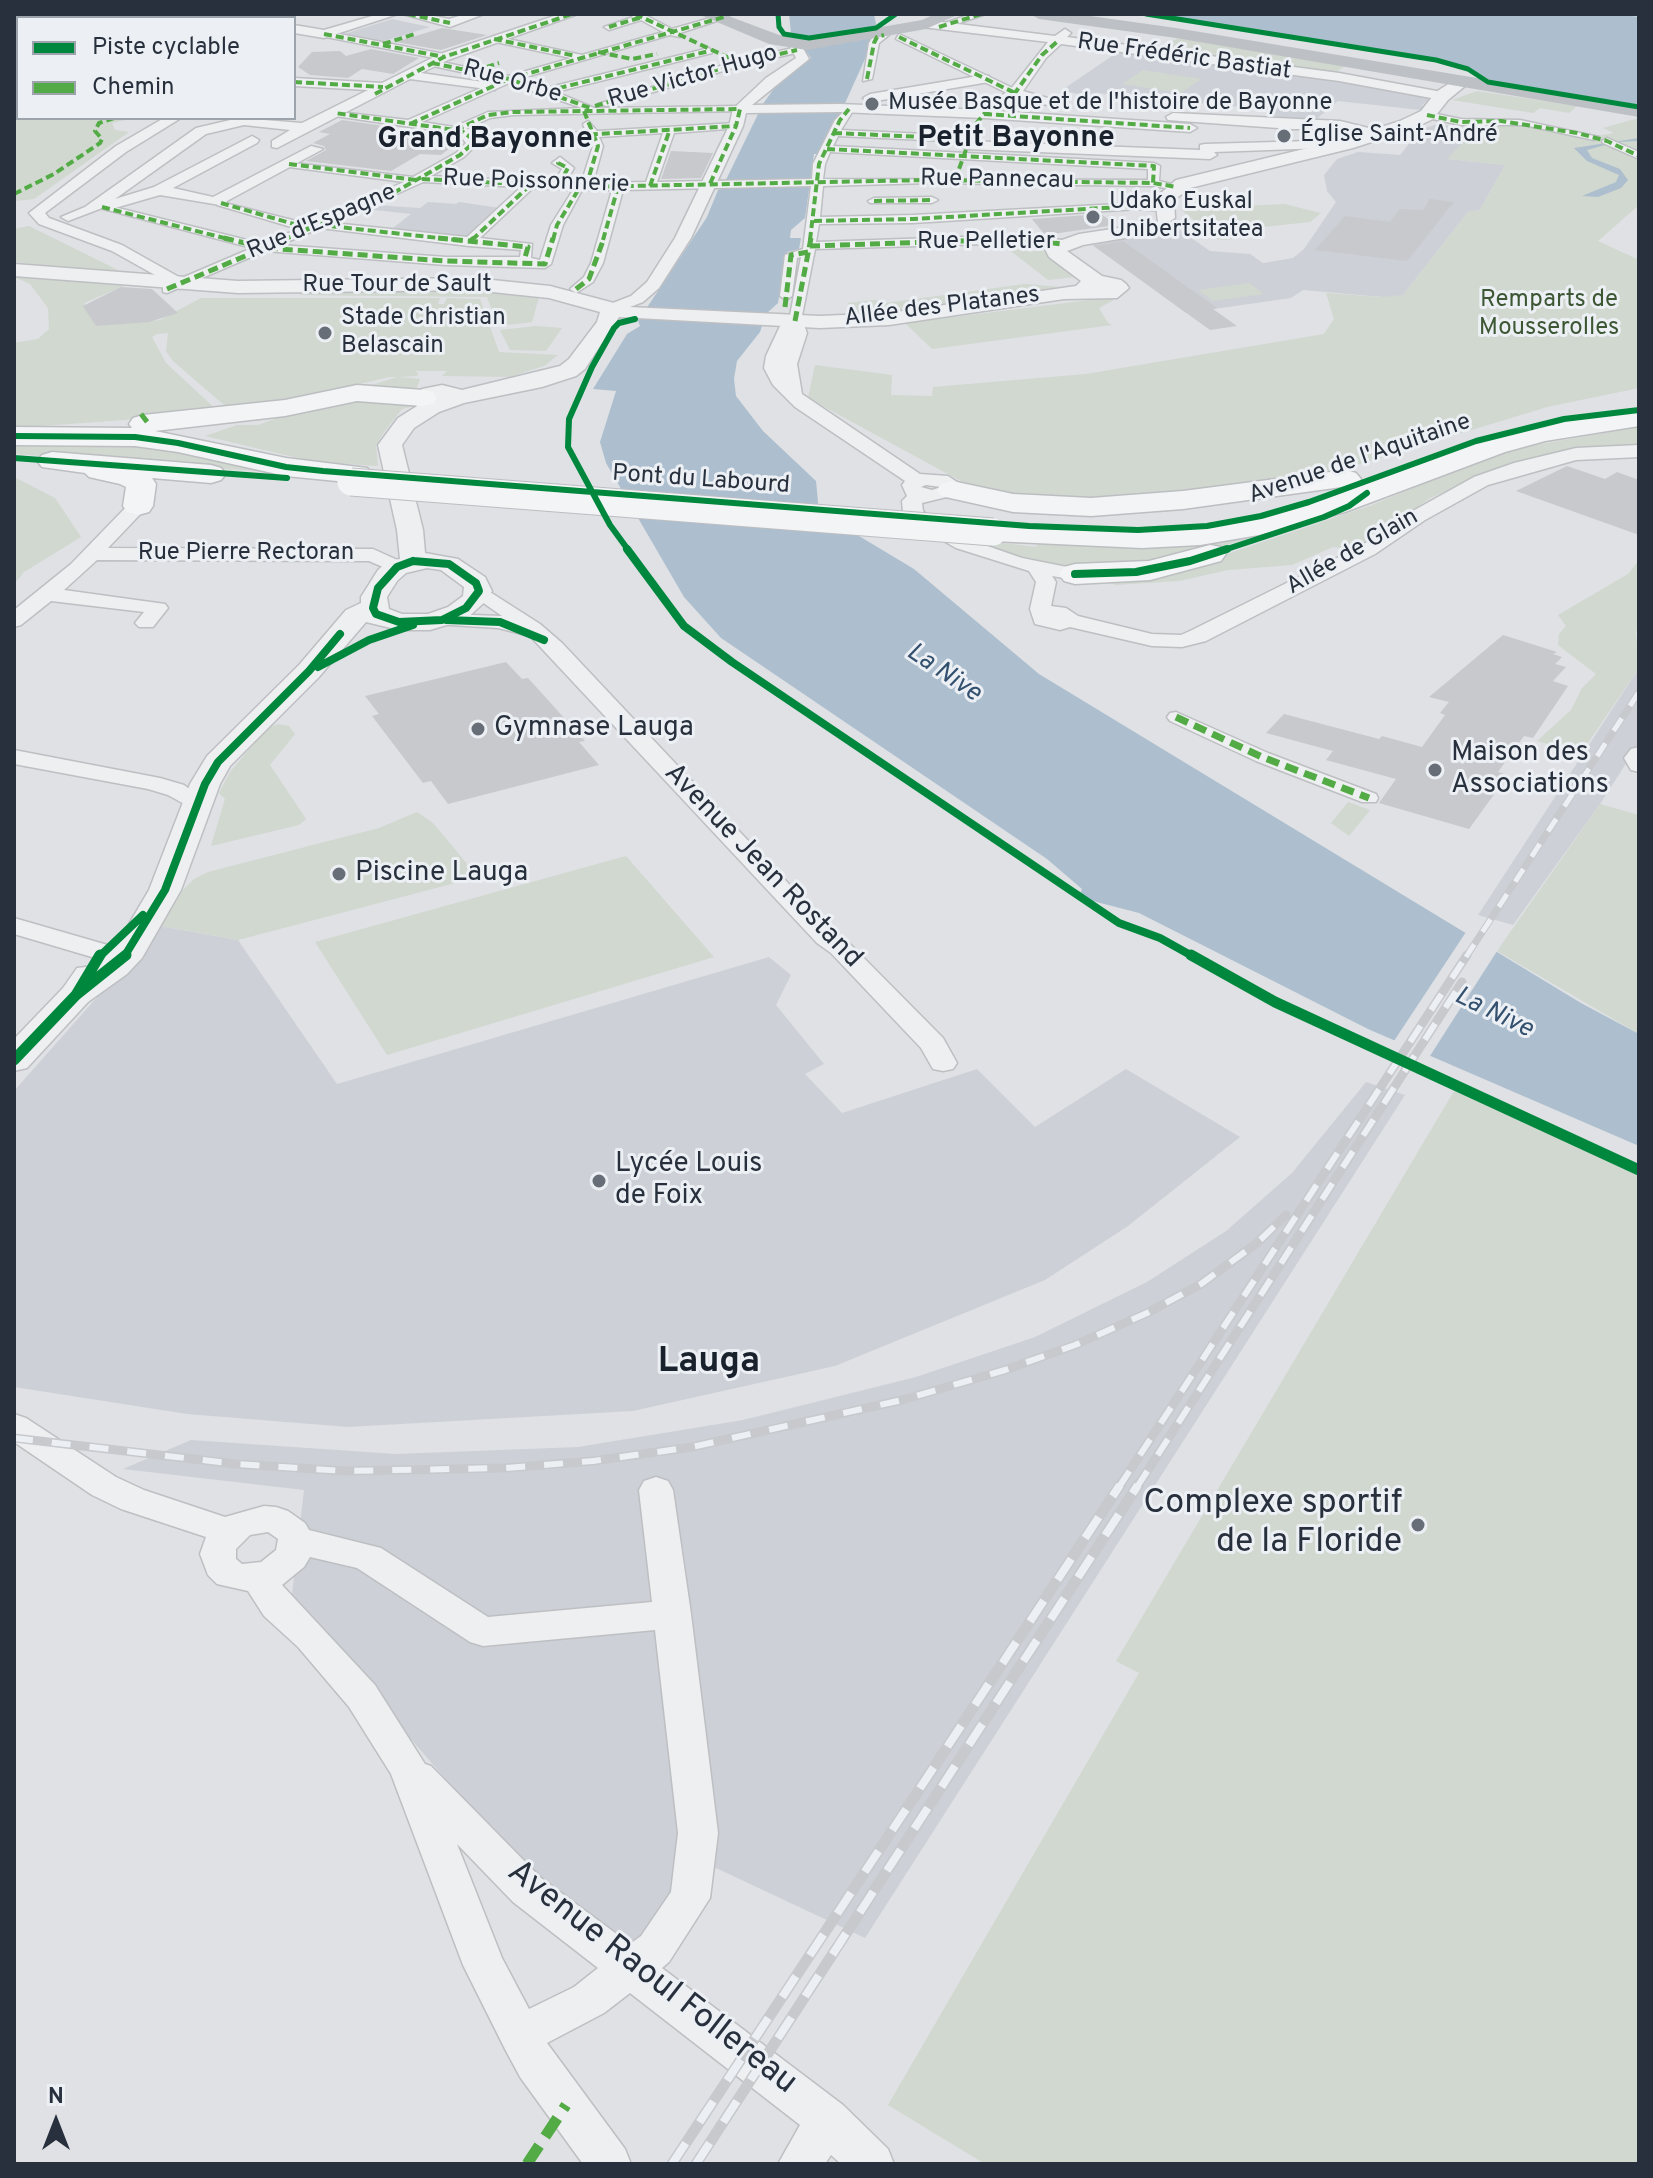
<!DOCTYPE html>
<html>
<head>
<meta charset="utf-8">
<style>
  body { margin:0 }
  #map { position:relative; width:1653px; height:2178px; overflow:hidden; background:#dfe1e4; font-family:Overpass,sans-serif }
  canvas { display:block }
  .frame { position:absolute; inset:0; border:16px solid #27303c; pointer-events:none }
  .legend { position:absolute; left:16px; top:16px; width:280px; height:104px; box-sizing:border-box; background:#ecf0f4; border:2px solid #9da3aa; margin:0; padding:10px 14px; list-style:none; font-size:24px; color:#27303c }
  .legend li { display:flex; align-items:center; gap:16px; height:40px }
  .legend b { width:40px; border:2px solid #9da3aa }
  .north { position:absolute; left:16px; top:2082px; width:80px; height:80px; -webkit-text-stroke:6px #ecf0f4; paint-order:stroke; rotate:0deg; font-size:22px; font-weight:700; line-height:32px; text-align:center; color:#27303c }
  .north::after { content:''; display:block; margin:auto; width:28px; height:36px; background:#27303c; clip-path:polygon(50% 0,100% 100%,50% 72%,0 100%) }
</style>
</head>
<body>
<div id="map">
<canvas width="1653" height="2178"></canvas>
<div class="frame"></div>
<ul class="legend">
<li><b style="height:10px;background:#00873e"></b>Piste cyclable</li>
<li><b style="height:10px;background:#53ab46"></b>Chemin</li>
</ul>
<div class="north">N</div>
</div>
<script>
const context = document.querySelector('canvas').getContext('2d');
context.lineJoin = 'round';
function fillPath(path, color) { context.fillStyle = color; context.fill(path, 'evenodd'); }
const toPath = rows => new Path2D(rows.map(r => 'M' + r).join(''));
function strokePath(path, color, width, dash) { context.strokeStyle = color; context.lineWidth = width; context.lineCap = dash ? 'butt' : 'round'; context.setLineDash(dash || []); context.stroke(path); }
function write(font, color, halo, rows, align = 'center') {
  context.font = font + ' Overpass,sans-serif'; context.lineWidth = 6; context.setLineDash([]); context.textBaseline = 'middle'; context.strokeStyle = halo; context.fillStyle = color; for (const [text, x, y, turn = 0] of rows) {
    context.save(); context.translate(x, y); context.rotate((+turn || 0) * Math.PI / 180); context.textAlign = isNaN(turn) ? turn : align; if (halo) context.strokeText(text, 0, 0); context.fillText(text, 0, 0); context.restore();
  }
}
fillPath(toPath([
  [392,19,430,27,381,42,341,35],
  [1127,52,1219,63,1433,97,1422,105,1426,109,1420,110,1338,101,1314,121,1272,116,1275,112,1205,102,1198,106,1098,93,1089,97,1062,90,1115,54],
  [1438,124,1475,129,1448,159,1505,165,1480,210,1468,212,1403,295,1393,298,1303,290,1291,298,1186,313,1088,242,1180,230,1210,251,1250,254,1263,263,1293,258,1304,249,1336,202,1327,191,1324,175,1337,159,1358,152,1400,155,1421,129],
  [428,202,456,204,459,202,500,208,467,239,389,231,411,214,366,209,374,205,420,208],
  [1639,668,1639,743,1600,804,1513,925,1478,915],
  [160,926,238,940,337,1084,769,957,791,975,776,1005,824,1064,805,1074,842,1113,977,1069,1035,1127,1126,1069,1240,1137,1128,1226,1045,1280,835,1366,633,1411,348,1427,187,1414,14,1387,14,1091],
  [1366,1082,1405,1095,865,1938,716,1868,663,1964,540,1887,395,1721,290,1611,304,1490,123,1469,191,1440,396,1454,578,1447,743,1420,916,1377,1035,1337,1147,1282,1226,1231,1292,1173]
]), '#cdd1d7');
fillPath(toPath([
  [1178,38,1345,66,1335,73,1159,49],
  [1143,70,1201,79,1181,93,1122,84],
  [1477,91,1577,106,1569,113,1540,108,1533,113,1452,100],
  [14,101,18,101,18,118,134,118,112,123,115,130,129,132,34,199,15,201],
  [1639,118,1639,205,1598,241,1639,260,1639,388,1547,407,1314,478,1130,500,1027,499,970,486,808,398,815,365,892,375,891,395,932,396,933,387,1086,374,1324,334,1334,319,1326,293,1381,297,1403,295,1468,212,1480,210,1505,165,1447,159,1481,123,1529,125,1591,137,1614,133,1603,128],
  [1285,204,1321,213,1310,222,1226,231,1234,239,1224,240,1217,239,1180,209],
  [29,226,118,270,109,273,14,262,14,229],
  [1020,244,1029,252,1042,250,1075,277,1048,280,1003,245],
  [14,277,126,285,84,303,96,326,160,320,201,298,440,298,438,304,444,304,447,298,480,299,499,352,558,355,544,366,510,377,442,376,447,371,415,371,418,373,417,376,399,377,420,379,416,390,362,388,397,377,389,377,263,407,231,411,173,361,166,351,168,333,157,334,152,337,166,363,220,413,14,428,14,343,38,339,49,329,48,308,30,284],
  [1249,283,1264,294,1213,301,1198,290],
  [1025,284,1061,287,1045,289,1047,292,847,317,848,303,875,300,886,303],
  [442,288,444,291,456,288,539,297,532,322,498,326,487,297,298,295,315,291],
  [1106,298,1114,300,1099,308,1108,323,1112,325,932,349,905,323],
  [536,326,562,328,546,351,510,350,500,330],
  [358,399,417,405,402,409,384,432,376,445,378,466,315,462,205,436,237,425,258,425,277,418],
  [1639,427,1639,447,1501,469,1430,498,1358,550,1333,547,1292,565,1228,570,1179,581,1114,585,1112,578,1212,559,1372,505,1481,460,1529,446],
  [97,439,325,476,14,454,14,440],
  [14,477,55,498,81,537,24,572,14,584],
  [1259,535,1179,560,1076,569,1008,553,970,539,1036,547,1039,543,1118,546,1216,541],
  [1639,560,1639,627,1636,632,1639,668,1581,753,1537,741,1571,710,1582,688,1596,674,1558,645,1559,634,1566,626,1558,615,1628,574],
  [278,724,289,726,295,734,270,765,306,819,299,825,211,846,225,799,219,793,230,772,267,728],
  [1348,802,1370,810,1349,836,1331,823],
  [1600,804,1639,815,1639,1034,1497,951],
  [417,812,433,823,478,877,238,940,161,926,183,890,194,879,208,872,379,828],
  [626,856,714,957,387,1055,315,942],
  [1454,1091,1639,1175,1639,2164,985,2164,888,2105,1139,1673,1116,1661]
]), '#d0d8cf');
fillPath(toPath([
  [789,14,874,14,876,24,875,37,841,112,819,154,814,154,805,218,791,230,790,238,801,238,799,249,787,252,778,303,766,314,760,332,737,361,734,379,736,396,763,431,816,481,819,512,914,569,1039,674,1581,1003,1639,1034,1639,1146,1368,1029,1139,913,1089,900,1080,895,1082,889,1047,859,721,638,684,597,606,463,600,442,616,391,593,389,627,334,640,326,638,321,707,217,718,190,722,188,759,112,766,105,763,104,777,84,811,58,791,33],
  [1157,14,1618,14,1639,17,1639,105,1489,80,1469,67,1436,59],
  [1639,138,1639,141,1616,142,1587,150,1592,158,1620,169,1628,180,1621,188,1598,197,1582,196,1616,182,1619,175,1587,161,1574,148]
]), '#adbfcf');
fillPath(toPath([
  [1468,929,1499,948,1428,1059,1392,1044]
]), '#dfe1e4');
fillPath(toPath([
  [442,28,487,35,441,50,396,42],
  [371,49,419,58,393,74,362,69,348,78,310,75,298,67,312,52,340,51,346,56],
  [342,120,454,136,450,148,441,155,420,154,391,171,306,161,326,150,324,146,313,143,330,134,319,132],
  [671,151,713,153,701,178,661,179],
  [1430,199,1454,202,1407,261,1315,250,1345,216,1390,222,1400,209,1423,210],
  [1101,214,1116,225,1045,235,1032,219],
  [1123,241,1217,308,1213,309,1237,326,1210,330,1094,246],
  [121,287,152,289,178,313,149,322,96,326,83,306],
  [1567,466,1605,479,1617,472,1639,480,1639,535,1516,491],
  [1503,635,1557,652,1553,654,1562,657,1555,664,1566,667,1553,681,1568,686,1533,738,1524,736,1498,772,1508,775,1469,829,1379,803,1396,779,1326,760,1333,751,1266,733,1284,714,1379,739,1382,736,1422,747,1445,715,1440,713,1449,702,1429,697],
  [506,662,522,679,528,678,585,741,579,742,599,765,448,804,431,781,423,783,372,716,379,714,365,696]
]), '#c7c9cc');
const pedestrian = toPath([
  [630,14,645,15,672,29,724,14,729,17,680,33,680,37,670,35,519,79,546,88,709,48,712,53,556,92,594,108,740,106,745,109,744,111,513,115,490,118,466,129,530,135,586,132,583,124,588,121,597,131,736,123,741,126,740,128,674,133,657,182,812,179,813,164,835,120,849,106,854,109,841,130,968,136,973,139,968,142,838,136,833,146,1154,163,1160,166,1159,181,1183,187,1177,190,1153,186,929,183,823,186,820,217,913,215,1138,203,1164,205,1170,208,1164,211,1138,209,913,223,819,224,816,242,1021,235,1062,240,1068,244,1062,248,1021,243,815,249,801,321,795,325,789,321,801,257,797,258,792,296,786,300,780,296,785,255,803,249,811,186,623,190,603,263,593,282,576,293,570,289,584,277,591,263,612,190,582,190,563,225,551,264,545,268,446,265,265,251,167,293,163,292,163,286,252,248,96,207,102,204,263,244,298,229,217,205,217,201,308,224,404,182,289,167,283,164,285,162,413,177,456,153,466,143,459,134,335,116,331,115,331,111,408,120,499,80,428,65,432,60,509,76,571,58,491,41,494,36,582,55,663,32,641,20,609,30,604,27,633,17,630,14],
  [509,83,582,108,488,112,454,127,422,122,509,83],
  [663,133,646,182,593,183,603,146,599,137,663,133],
  [589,138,593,146,581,184,565,183,574,168,560,157,552,163,562,169,554,182,431,176,464,157,477,144,477,139,530,141,589,138],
  [830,152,1148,169,1148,180,823,179,825,164,830,152],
  [423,182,521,187,467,237,333,223,423,182],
  [533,188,573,190,551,225,540,260,531,258,532,244,480,238,533,188],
  [320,228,469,246,521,250,520,257,446,257,280,245,320,228],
  [971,14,986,14,942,29,934,27,971,14],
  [324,31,444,54,449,57,444,60,321,36,324,31],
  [884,32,889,35,879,43,872,79,863,81,869,43,874,35,884,32],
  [899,34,1019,91,1020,93,1011,95,896,39,899,34],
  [797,47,800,52,743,65,607,106,598,104,736,61,797,47],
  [18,96,18,102,14,103,14,97,18,96],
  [1427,112,1461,119,1520,120,1599,137,1594,140,1524,125,1461,125,1423,117,1423,113,1427,112],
  [1607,138,1639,152,1639,159,1603,143,1602,141,1607,138],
  [874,198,932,197,938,200,932,203,870,203,868,201,874,198],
  [1176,712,1268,753,1376,794,1378,798,1376,802,1362,802,1256,761,1170,721,1167,717,1170,713,1176,712]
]);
const minor = toPath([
  [212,14,235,14,243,18,220,18,212,14],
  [379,14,398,14,324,38,294,33,294,25,324,30,379,14],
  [402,14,425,14,449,19,466,14,484,14,450,27,402,14],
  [560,14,578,14,448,60,421,73,490,83,495,84,495,90,410,79,277,148,272,147,272,141,290,130,244,125,206,134,115,199,154,187,252,136,259,140,257,143,173,188,213,197,311,146,323,149,227,201,226,206,160,195,108,210,102,208,68,221,61,217,85,207,196,128,239,118,302,123,368,90,294,86,294,78,382,83,440,54,560,14],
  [926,20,1055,36,1065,29,1071,33,1067,37,1339,73,1442,92,1449,96,1442,100,1339,81,1061,44,1046,58,1023,91,1065,103,1065,109,1017,98,1001,106,996,105,996,99,1010,90,1048,42,922,27,920,24,926,20],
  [795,40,799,41,809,59,752,105,840,104,984,110,1190,124,1197,128,1190,132,984,118,840,112,746,113,743,126,691,238,659,288,643,302,617,312,605,312,605,306,631,296,647,282,675,238,729,126,733,109,766,78,796,58,789,44,795,40],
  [984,75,989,76,989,82,870,102,863,98,870,94,984,75],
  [1173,113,1340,121,1389,133,1382,137,1340,129,1292,129,1168,120,1166,117,1173,113],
  [164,118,181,118,126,152,45,213,49,218,122,245,186,281,188,284,180,289,112,251,39,224,29,213,116,146,164,118],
  [1347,140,1354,144,1352,147,1214,152,1217,155,1210,159,966,149,959,145,966,141,1200,150,1200,145,1205,144,1347,140],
  [795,316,801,317,807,333,797,364,802,394,920,474,948,476,957,482,962,490,959,494,922,503,923,511,928,516,970,540,1022,558,1082,570,1085,574,1075,580,1052,576,1056,582,1051,606,1066,608,1078,616,1152,634,1181,635,1190,631,1361,546,1411,512,1474,477,1514,463,1576,448,1639,445,1639,457,1576,460,1488,485,1425,520,1375,554,1206,641,1182,647,1152,646,1070,627,1060,630,1035,624,1030,609,1036,582,1029,571,956,548,914,524,903,512,902,501,907,496,902,485,905,481,795,407,773,385,764,368,766,356,781,324,795,316],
  [926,485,941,487,932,490,921,487,926,485],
  [138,500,148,506,108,548,373,549,404,563,407,567,397,573,369,561,97,560,64,590,165,604,168,608,153,627,139,627,135,623,144,612,51,601,21,625,14,627,14,610,71,564,131,502,138,500],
  [479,585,540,624,562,643,835,933,849,943,943,1038,957,1063,953,1069,943,1071,933,1069,921,1048,831,953,817,943,530,636,498,628,435,624,432,620,442,614,502,616,472,595,469,591,472,587,479,585],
  [1639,747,1639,772,1631,770,1624,758,1631,749,1639,747],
  [14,750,160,778,184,785,209,804,205,809,197,811,168,795,148,789,14,764,14,750],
  [14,918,111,946,115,952,111,958,102,960,14,934,14,918],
  [14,1414,26,1418,116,1477,144,1490,225,1517,264,1506,276,1507,288,1511,305,1523,309,1530,381,1548,488,1617,652,1602,639,1490,644,1481,656,1477,668,1481,673,1490,691,1614,718,1833,710,1898,669,1962,662,1968,843,2105,888,2149,894,2164,841,2164,831,2155,825,2164,778,2164,800,2125,630,1993,604,2013,547,2043,625,2149,631,2164,583,2164,520,2077,505,2049,463,1965,391,1774,349,1707,298,1647,264,1616,248,1591,217,1584,208,1575,200,1554,206,1537,121,1509,92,1495,14,1442,14,1414],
  [268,1532,278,1539,276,1550,261,1562,242,1564,236,1559,236,1549,250,1535,268,1532],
  [310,1557,357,1568,470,1642,483,1646,655,1630,678,1833,671,1892,641,1936,630,1944,541,1878,431,1766,425,1764,375,1685,282,1585,304,1567,310,1557],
  [457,1844,513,1902,598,1968,574,1987,529,2009,502,1958,457,1844]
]);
const tertiary = toPath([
  [1459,77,1467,82,1465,86,1448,100,1433,119,1412,129,1353,148,1190,188,1174,200,1175,218,1167,223,1170,227,1167,231,1083,245,1067,251,1102,276,1121,280,1126,284,1129,288,1117,298,1064,299,889,325,820,328,619,317,585,369,576,376,542,387,464,403,439,412,414,428,402,445,423,530,425,553,458,559,485,577,492,591,486,601,466,619,430,630,399,630,366,622,319,677,230,766,220,784,181,890,142,958,127,974,88,1002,27,1068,14,1071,14,1039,63,988,77,968,94,966,116,946,149,890,190,784,207,756,299,665,346,610,361,603,361,597,378,570,388,561,400,559,397,530,378,445,398,418,417,406,412,399,415,394,422,389,442,385,462,390,560,366,569,359,597,322,600,312,549,298,473,290,238,293,14,276,14,264,238,281,473,278,550,286,629,307,820,316,889,313,1076,286,1081,281,1049,257,1045,249,1048,245,1079,234,1158,222,1155,198,1176,180,1341,140,1400,121,1421,111,1436,92,1459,77],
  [427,568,441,570,464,587,463,596,448,607,428,614,402,614,389,609,387,597,397,581,406,573,427,568]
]);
const primary = toPath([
  [357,385,423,390,433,392,437,398,433,404,423,406,357,401,285,416,155,431,286,458,367,468,372,474,367,480,357,483,286,476,178,452,135,446,14,445,14,427,132,428,129,424,133,418,143,415,285,400,357,385],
  [1639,410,1639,426,1545,441,1505,452,1345,512,1259,535,1200,545,1142,548,993,541,982,539,978,532,982,525,993,523,1142,530,1200,527,1257,517,1323,500,1485,440,1543,424,1639,410],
  [52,452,211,465,221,468,226,474,221,480,211,483,152,478,156,484,153,506,149,512,138,515,127,512,123,506,126,487,120,484,89,477,85,473,42,467,37,461,42,455,52,452],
  [1346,470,1356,473,1361,479,1356,485,1183,509,1091,516,1013,512,941,496,937,490,941,484,952,481,1013,494,1091,498,1183,491,1346,470],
  [1210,545,1221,547,1226,554,1221,561,1150,580,1075,584,1064,581,1059,574,1064,567,1075,564,1149,561,1210,545]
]);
strokePath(pedestrian, '#bdbfc2', 3);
strokePath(minor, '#bdbfc2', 3);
strokePath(tertiary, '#bdbfc2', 3);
strokePath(primary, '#bcbec2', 3);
fillPath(pedestrian, '#eeeff1');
fillPath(minor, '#eeeff1');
fillPath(tertiary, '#eeeff1');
fillPath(toPath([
  [48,14,76,14,72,18,44,18,48,14],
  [698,14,723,14,779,35,807,40,922,20,935,14,959,14,926,29,807,50,769,44,698,14],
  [1030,14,1076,14,1176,28,1639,105,1639,117,1176,38,1039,19,1030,14],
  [18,24,18,35,14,36,14,25,18,24]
]), '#bdc0c4');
fillPath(primary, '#f3f4f5');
const railFar2 = toPath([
  [1466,957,1639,692]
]);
const railFar1 = toPath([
  [14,1438,236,1464,345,1471,505,1468,593,1461,692,1447,902,1400,1005,1370,1075,1345,1147,1313,1201,1284,1257,1243,1286,1215],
  [1119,1487,1467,955],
  [1137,1487,1462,982]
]);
const rail = toPath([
  [672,2164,1120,1485],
  [696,2164,1138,1485]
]);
strokePath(railFar2, '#c7c9cc', 7);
strokePath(railFar1, '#c7c9cc', 9);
strokePath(rail, '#c7c9cc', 11);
strokePath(railFar2, '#ecf0f4', 5, [15]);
strokePath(railFar1, '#ecf0f4', 6, [19]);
strokePath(rail, '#ecf0f4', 8, [25]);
const primaryBridge = toPath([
  [351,482,993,532]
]);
strokePath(primaryBridge, '#bcbec2', 29, []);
strokePath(primaryBridge, '#f3f4f5', 27);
strokePath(toPath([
  [408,14,450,23],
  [635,14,740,63],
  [609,27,642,17],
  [939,27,981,14],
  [324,34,444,57],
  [899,37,1015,93],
  [494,39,576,56],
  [383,44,415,34],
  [598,52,632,59,657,54],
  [432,63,509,79,593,109],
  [475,71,499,63],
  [867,79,874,43,877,37,884,35],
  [294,82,383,87],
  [547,91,709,51],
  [375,94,444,57,572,14],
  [14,100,18,99],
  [595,106,740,63,797,50],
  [584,111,598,146,586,187],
  [984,114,1190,128],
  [1427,115,1461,122,1501,121,1577,133,1607,141,1639,156],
  [410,124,509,79,724,17],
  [456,130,488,115,513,112,740,109,736,126,709,186],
  [834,133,968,139],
  [470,135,530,138,736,126],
  [827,149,1154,166,1153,183],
  [289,164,416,180],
  [422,179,580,187,929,180,1153,183,1177,187],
  [955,180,975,125,984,114,1015,93,1042,55,1058,41],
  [558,186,568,168,558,163,560,160],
  [650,186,669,132],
  [14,194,54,174,100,143,102,139,95,131,99,123,114,118],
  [874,201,932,200],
  [221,203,311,229],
  [102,207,232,240],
  [814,221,913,219,1138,206,1164,208],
  [320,225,457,240],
  [283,240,397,191,460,155,472,144,471,138,462,131,335,113],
  [472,240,529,186],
  [553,240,557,225,580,187],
  [603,240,618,187],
  [810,240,819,164,840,120,849,109],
  [1006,240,1025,240]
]), '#53ab46', 4, [8, 4]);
strokePath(toPath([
  [224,238,266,248,446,261,545,264,553,238],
  [438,238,528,247,524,261],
  [469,242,474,238],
  [810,246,1021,239,1062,244],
  [167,289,288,238],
  [576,289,589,279,604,238],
  [785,307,791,255,808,252],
  [795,321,811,238],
  [141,414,148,423]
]), '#53ab46', 5, [10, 5]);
strokePath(toPath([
  [1176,717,1262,757,1369,798]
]), '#53ab46', 7, [13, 7]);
strokePath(toPath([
  [527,2164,566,2105]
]), '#53ab46', 11, [22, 11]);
strokePath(toPath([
  [778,14,779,27,784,34,809,38,876,28,896,14],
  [1146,14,1436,60,1468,69,1488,82,1639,107]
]), '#00873e', 5);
strokePath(toPath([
  [14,436,135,437,178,443,286,467,323,471,1029,526,1138,530,1207,526,1261,516,1309,502,1476,441,1564,419,1639,410],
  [14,458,287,478],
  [629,551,610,525,568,447,569,419,592,367,614,328,619,323,635,319],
  [1221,551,1324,517,1349,506,1367,493]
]), '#00873e', 6);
strokePath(toPath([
  [627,549,684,626,732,662,1119,923,1160,938,1194,957],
  [413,561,449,564,476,583,479,591,466,608,442,620,399,622,376,614,373,608,378,588,397,567,413,561],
  [1075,574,1136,572,1190,561,1227,549],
  [446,620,500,622,544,640],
  [318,667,369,640,413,625],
  [99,957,143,915],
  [124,957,165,890,205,784,218,762,309,671,340,634]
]), '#00873e', 8);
strokePath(toPath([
  [1191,955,1275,1002,1639,1170],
  [76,995,126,955],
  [14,1060,76,995,100,955]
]), '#00873e', 11);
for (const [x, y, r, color] of [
  [872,104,8,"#676e77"],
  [1284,136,8,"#676e77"],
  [1093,217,8,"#676e77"],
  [325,333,8,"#676e77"],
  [478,729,8,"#676e77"],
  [1435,770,8,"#676e77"],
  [339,874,8,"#676e77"],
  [599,1181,8,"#676e77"],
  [1418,1525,8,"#676e77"]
]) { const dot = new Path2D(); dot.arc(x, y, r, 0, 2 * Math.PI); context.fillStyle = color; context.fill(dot); strokePath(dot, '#ecf0f4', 3); }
write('24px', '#27303c', '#ecf0f4', [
  ["Rue Frédéric Bastiat",1184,58,8],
  ["Rue Victor Hugo",693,78,-16],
  ["Rue Orbe",512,83,16],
  ["Rue Pannecau",997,181,1],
  ["Rue Poissonnerie",536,183,2],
  ["Rue d'Espagne",322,223,-23],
  ["Rue Pelletier",986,243],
  ["Rue Tour de Sault",397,286],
  ["Allée des Platanes",942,308,-7],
  ["Avenue de l'Aquitaine",1360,460,-19],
  ["Pont du Labourd",701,481,4],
  ["Allée de Glain",1353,553,-30],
  ["Rue Pierre Rectoran",246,554]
]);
write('24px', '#27303c', '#ecf0f4', [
  ["Musée Basque et de l'histoire de Bayonne",888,104],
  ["Église Saint-André",1300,136],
  ["Udako Euskal",1109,203],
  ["Unibertsitatea",1109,231],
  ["Stade Christian",341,319],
  ["Belascain",341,347]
], 'left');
write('24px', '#3d5735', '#ecf0f4', [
  ["Remparts de",1549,301],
  ["Mousserolles",1549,329]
]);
write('italic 26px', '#33506f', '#ecf0f4', [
  ["La Nive",943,674,34],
  ["La Nive",1493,1014,26]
]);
write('28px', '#27303c', '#ecf0f4', [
  ["Gymnase Lauga",494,729],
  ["Maison des",1451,754],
  ["Associations",1451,786],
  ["Piscine Lauga",355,874],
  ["Lycée Louis",615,1165],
  ["de Foix",615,1197]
], 'left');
write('28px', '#27303c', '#ecf0f4', [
  ["Avenue Jean Rostand",762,867,46]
]);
write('bold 30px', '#19212d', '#ecf0f4', [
  ["Petit Bayonne",1016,140],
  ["Grand Bayonne",485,141]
]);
write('34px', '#27303c', '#ecf0f4', [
  ["Complexe sportif",1402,1505],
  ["de la Floride",1402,1544]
], 'right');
write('34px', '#27303c', '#ecf0f4', [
  ["Avenue Raoul Follereau",651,1979,38]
]);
write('bold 36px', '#19212d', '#ecf0f4', [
  ["Lauga",709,1364]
]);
</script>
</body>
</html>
